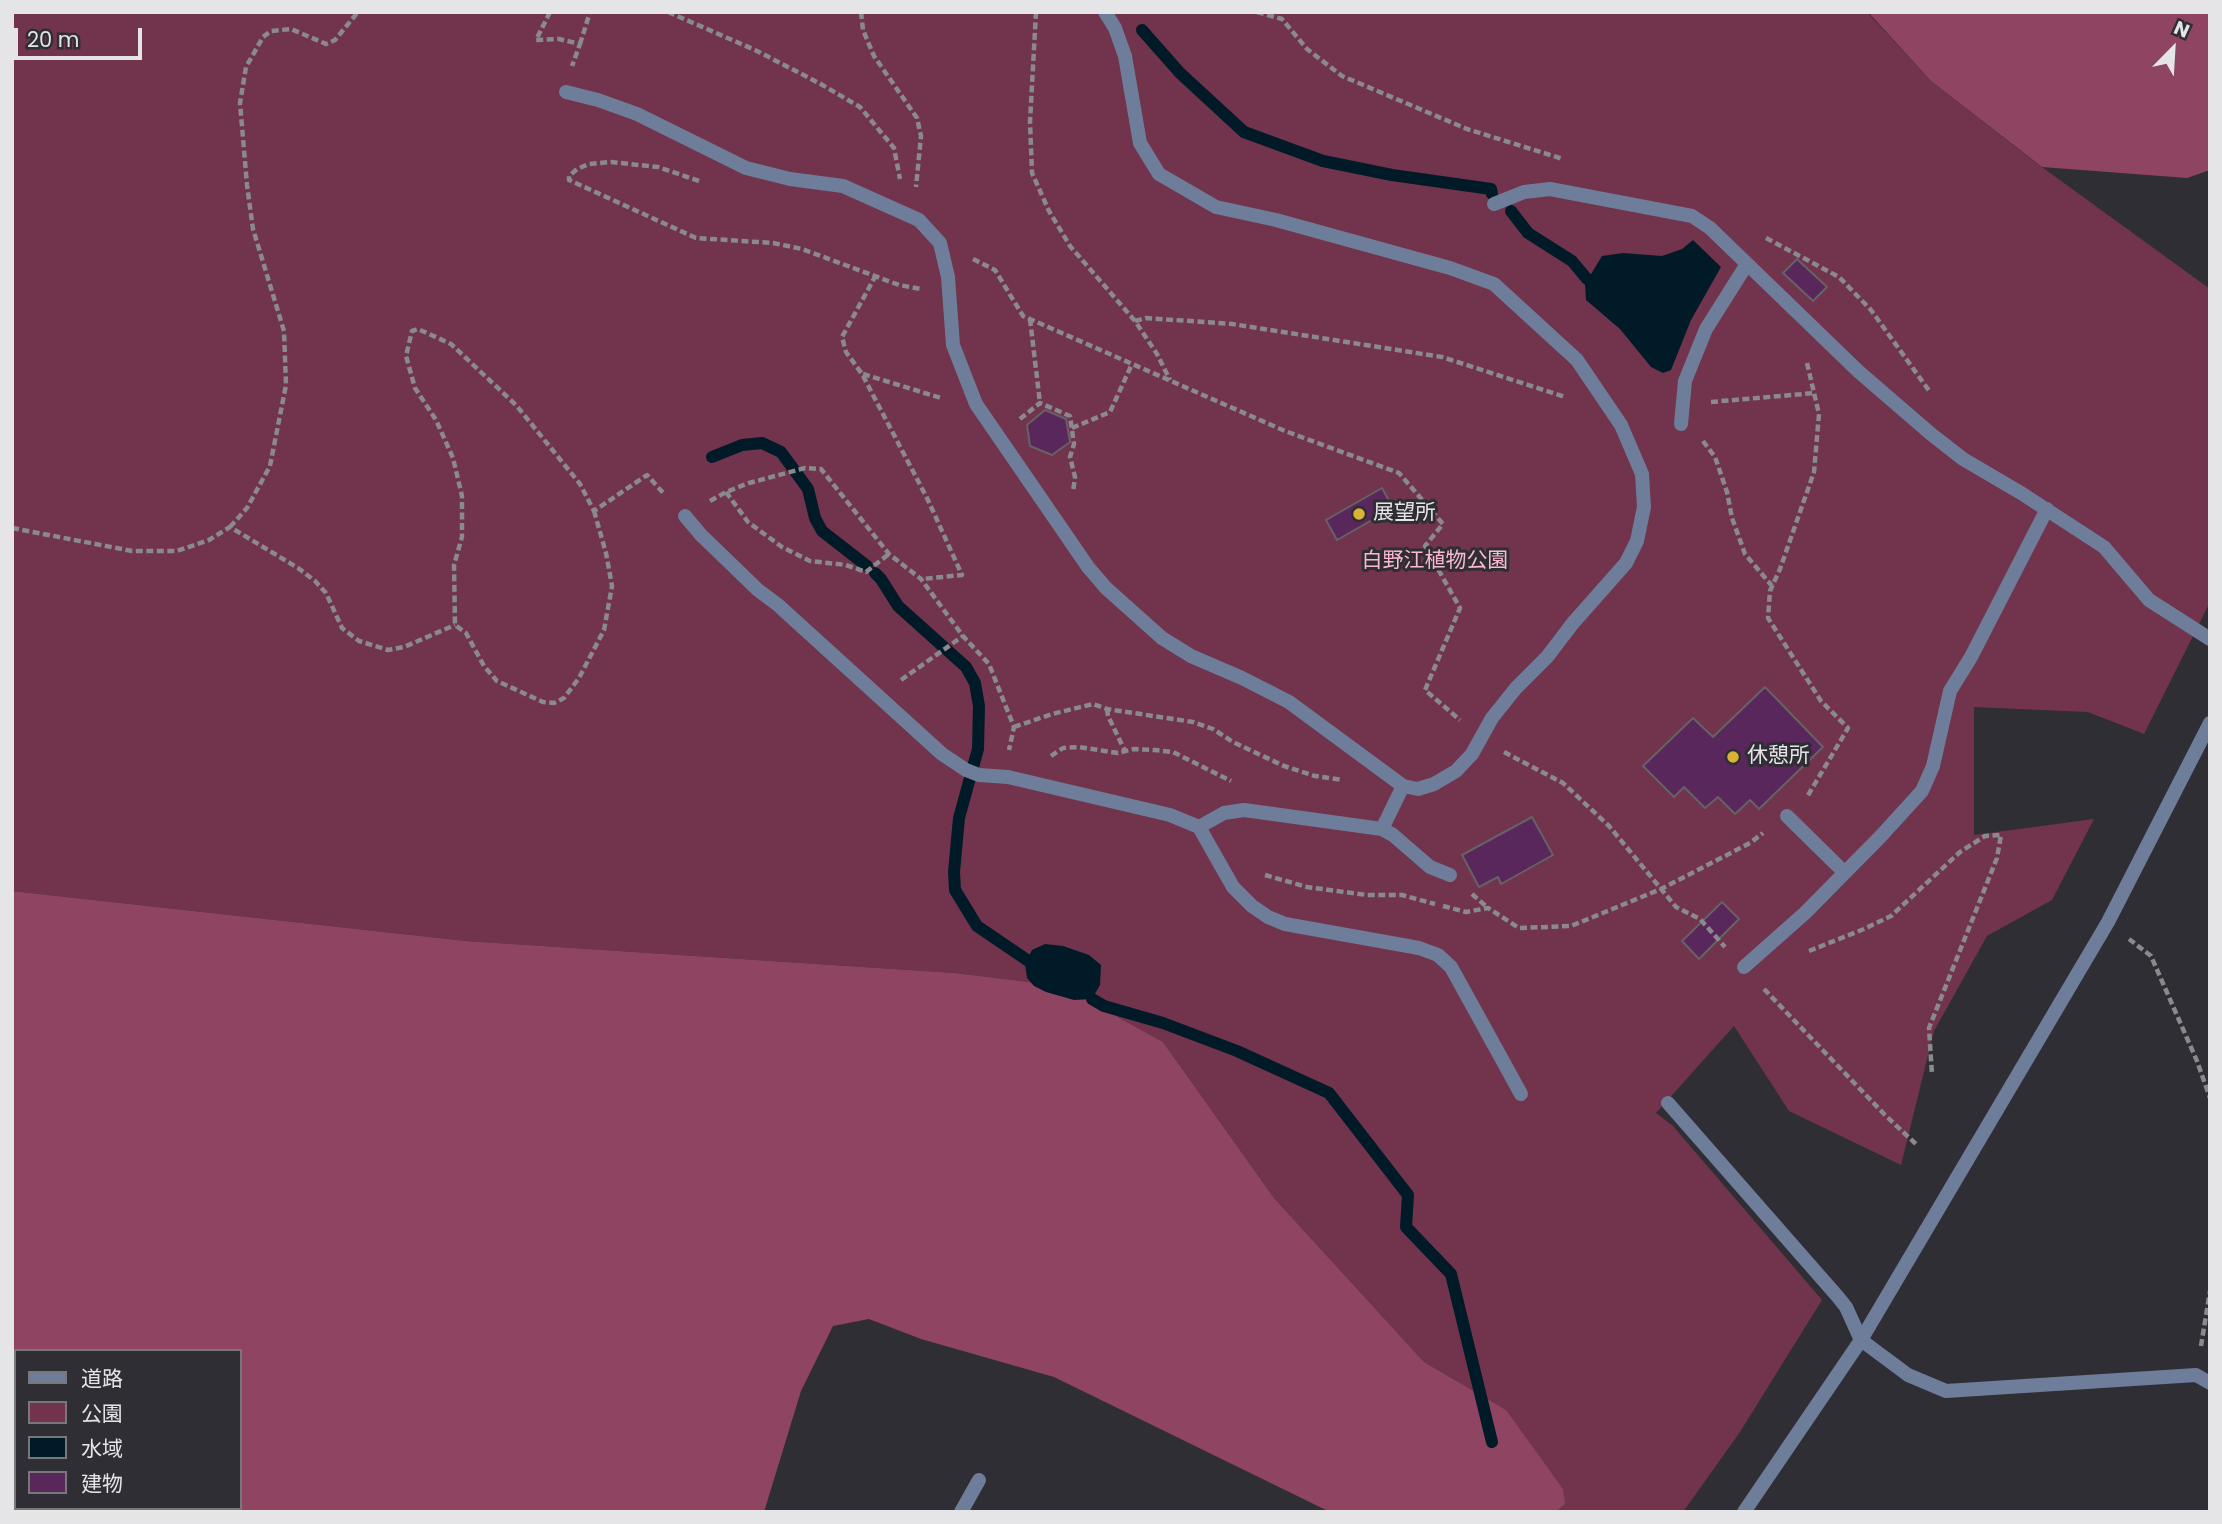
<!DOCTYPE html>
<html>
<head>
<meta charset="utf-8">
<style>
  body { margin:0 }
  #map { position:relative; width:2222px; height:1524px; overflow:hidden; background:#2f2e34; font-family:Poppins,"Noto Sans JP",sans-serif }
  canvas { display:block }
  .frame { position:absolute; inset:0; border:14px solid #e5e4e7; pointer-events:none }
  .legend { position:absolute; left:14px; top:1349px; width:228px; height:161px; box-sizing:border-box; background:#2f2e34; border:2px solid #78777c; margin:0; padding:9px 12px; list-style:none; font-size:21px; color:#e5e4e7 }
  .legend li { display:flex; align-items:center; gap:14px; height:35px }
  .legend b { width:35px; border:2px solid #78777c }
  .north { position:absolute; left:2138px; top:14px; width:70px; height:70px; -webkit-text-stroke:5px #2f2e34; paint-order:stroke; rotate:24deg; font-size:19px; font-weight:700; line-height:28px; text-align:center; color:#e5e4e7 }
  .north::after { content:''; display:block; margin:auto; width:24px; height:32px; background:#e5e4e7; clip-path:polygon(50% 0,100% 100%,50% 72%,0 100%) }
  .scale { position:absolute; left:14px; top:28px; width:128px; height:32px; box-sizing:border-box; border:4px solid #e5e4e7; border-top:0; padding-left:9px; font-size:21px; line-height:24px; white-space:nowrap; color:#e5e4e7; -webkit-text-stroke:5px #2f2e34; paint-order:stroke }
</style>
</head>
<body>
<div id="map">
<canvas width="2222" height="1524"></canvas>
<div class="frame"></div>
<ul class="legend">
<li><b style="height:9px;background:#6e7d99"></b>道路</li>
<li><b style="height:19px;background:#71344c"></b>公園</li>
<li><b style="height:19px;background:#001a28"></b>水域</li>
<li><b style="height:19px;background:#5a275c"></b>建物</li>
</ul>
<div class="north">N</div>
<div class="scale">20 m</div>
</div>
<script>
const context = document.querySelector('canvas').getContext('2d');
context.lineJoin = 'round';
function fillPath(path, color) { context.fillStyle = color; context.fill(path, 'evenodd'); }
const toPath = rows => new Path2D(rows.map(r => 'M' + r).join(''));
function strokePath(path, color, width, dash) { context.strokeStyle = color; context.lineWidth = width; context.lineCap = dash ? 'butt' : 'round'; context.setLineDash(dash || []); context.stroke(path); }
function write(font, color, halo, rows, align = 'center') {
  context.font = font + ' Poppins,"Noto Sans JP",sans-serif'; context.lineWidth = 6; context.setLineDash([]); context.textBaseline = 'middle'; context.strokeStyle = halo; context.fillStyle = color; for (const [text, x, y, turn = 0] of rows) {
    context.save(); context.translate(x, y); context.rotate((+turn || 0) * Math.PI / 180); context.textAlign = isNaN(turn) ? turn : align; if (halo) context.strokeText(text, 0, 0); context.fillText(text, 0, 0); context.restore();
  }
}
fillPath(toPath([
  [12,12,1867,12,1931,81,2035,162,2210,289,2210,602,2144,734,2088,712,1974,707,1974,835,2094,819,2052,900,1987,936,1934,1031,1901,1165,1789,1111,1734,1026,1656,1113,1673,1126,1822,1300,1740,1432,1683,1512,1481,1512,1505,1410,1424,1362,1274,1198,1163,1042,1062,986,955,973,466,941,12,891]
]), '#71344c');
fillPath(toPath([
  [1868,12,2210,12,2210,170,2187,178,2042,167,1931,81],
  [12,891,466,941,955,973,1062,986,1163,1042,1274,1198,1424,1362,1506,1410,1563,1489,1565,1504,1555,1512,1330,1512,1054,1377,921,1339,869,1319,833,1326,801,1391,764,1512,12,1512],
  [16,1351,240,1351,240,1508,16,1508]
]), '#8f4462');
fillPath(toPath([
  [1693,240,1721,267,1691,320,1671,370,1663,373,1651,367,1620,329,1586,300,1585,284,1602,256,1623,253,1662,256,1682,249],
  [1045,944,1063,946,1089,955,1101,965,1100,985,1092,999,1074,1000,1046,992,1034,986,1027,978,1025,964,1032,950]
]), '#001a28');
strokePath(toPath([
  [1142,30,1180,73,1244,132,1323,161,1392,175,1491,189,1492,194],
  [1511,211,1528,233,1572,261,1587,279],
  [712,457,742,445,762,443,781,452,808,489,815,518,822,531,867,566],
  [875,573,881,579,898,606,966,667,975,683,979,706,978,749,959,818,954,872,955,890,977,926,1027,960],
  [1092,999,1104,1006,1163,1023,1237,1051,1329,1093,1408,1195,1406,1227,1451,1274,1492,1442]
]), '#001a28', 12);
const building = toPath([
  [1797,259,1827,287,1813,301,1783,273,1797,259],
  [1045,410,1066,419,1070,442,1052,455,1030,446,1027,425,1045,410],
  [1382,488,1393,508,1337,540,1326,520,1382,488],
  [1765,687,1823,747,1759,809,1750,800,1735,814,1718,797,1705,808,1684,787,1674,797,1643,766,1693,718,1713,737,1765,687],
  [1532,817,1553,855,1501,884,1498,877,1479,887,1462,855,1532,817],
  [1722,902,1739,919,1699,959,1682,941,1722,902]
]);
fillPath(building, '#5a275c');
strokePath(building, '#666166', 2);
strokePath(toPath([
  [550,12,536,40,559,39,580,44,572,66],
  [668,12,755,50,819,83,860,107,894,148,900,179],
  [861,12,863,30,874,56,917,118,921,136,916,187],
  [1036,12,1030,122,1032,173,1049,211,1070,246,1135,321,1157,354,1170,380],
  [1257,12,1282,19,1307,49,1342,76,1467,129,1563,159],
  [580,44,590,12],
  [699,181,658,167,611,162,589,164,577,169,569,176,569,180,696,238,773,243,802,249,899,285,921,289],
  [1766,238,1839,277,1871,310,1930,392],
  [973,259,995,270,1023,316,1285,431,1399,473,1443,524,1425,546,1460,608,1425,690,1460,720],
  [876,275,842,337,846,352,862,374,927,498,962,575,922,579],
  [1030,319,1040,403],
  [1135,321,1146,318,1232,324,1442,357,1565,397],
  [1807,363,1819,414,1814,472,1780,569,1770,591,1768,618,1821,701,1848,728,1807,797],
  [863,374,941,398],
  [1711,402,1815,393],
  [1020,419,1040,403,1070,416,1074,444,1070,457,1075,477,1073,492],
  [1072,428,1110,412,1132,364],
  [1703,441,1715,457,1727,492,1732,518,1745,554,1772,586],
  [726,492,748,522,782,547,810,561,846,565,866,572,889,554],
  [710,501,726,492,749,483,805,468,821,469,889,554,921,579,963,636,989,664,1014,727,1009,750],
  [594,511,606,553,612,586,604,630,579,678,564,698,554,703,543,702,497,681,484,666,466,633,455,625,454,565,462,537,462,496,453,458,436,420,415,388,406,356,412,331,418,329,451,344,516,405,580,484,594,511,647,475,665,495],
  [230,527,247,508,270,466,286,385,284,331,253,229,247,185,240,103,246,67,263,37,271,31,291,29,326,44,335,40,358,12],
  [12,528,132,551,177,551,209,540,230,527,298,568,315,581,326,593,342,628,359,641,388,650,404,647,455,625],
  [901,680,963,636],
  [1107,709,1108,716,1125,751],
  [1014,727,1052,714,1093,704,1107,709,1193,722,1213,729,1233,742,1284,766,1315,776,1343,780],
  [1504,752,1563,783,1609,826,1676,907,1700,919,1725,947],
  [1051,756,1063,748,1079,747,1118,753,1134,749,1155,750,1173,752,1231,781],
  [1265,875,1307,887,1367,895,1402,895,1435,904],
  [1472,894,1488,908],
  [1443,906,1466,912,1488,908,1519,928,1571,926,1661,889,1750,843,1763,833],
  [2129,939,2151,956,2197,1061,2210,1098],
  [1809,951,1864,929,1891,916,1960,852,1985,836,2001,835,1997,858,1929,1028,1932,1075],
  [1764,989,1885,1115,1918,1146],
  [2201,1346,2210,1291]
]), '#8a898d', 4.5, [7, 3.5]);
strokePath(toPath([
  [566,92,598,100,637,114,746,168,790,179,843,186,919,220,940,243,948,277,953,345,976,404,1088,567,1106,588,1162,638,1191,656,1242,678,1289,702,1403,786,1418,789,1434,784,1456,771,1472,754,1492,718,1516,688,1547,657,1573,623,1626,563,1637,541,1644,507,1642,474,1621,425,1577,360,1494,284,1450,268,1276,220,1216,207,1159,174,1140,143,1125,56,1115,28,1105,12],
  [1494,204,1524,192,1550,189,1692,216,1710,228,1858,371,1931,434,1963,459,2021,493,2104,547,2149,600,2210,639],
  [1681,424,1685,381,1706,329,1747,264],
  [685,516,701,535,758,590,778,605,942,754,966,770,979,775,1008,777,1170,815,1199,827,1233,887,1252,906,1268,917,1285,924,1419,948,1438,955,1451,967,1521,1094],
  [1787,816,1844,872],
  [1199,827,1224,813,1244,810,1382,829,1403,786],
  [1382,829,1393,835,1430,867,1450,875],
  [1744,967,1805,913,1881,836,1922,791,1933,766,1950,691,1971,657,2047,509]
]), '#6e7d99', 14);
strokePath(toPath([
  [1668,1103,1838,1297,1846,1307,1861,1340,1908,1375,1946,1391,2196,1375,2210,1383],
  [961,1512,979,1480]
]), '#6e7d99', 14);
strokePath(toPath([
  [1744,1512,1861,1340,2108,922,2210,723]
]), '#6e7d99', 14);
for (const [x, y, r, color] of [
  [1359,514,7,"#dbb233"],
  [1733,757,7,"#dbb233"]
]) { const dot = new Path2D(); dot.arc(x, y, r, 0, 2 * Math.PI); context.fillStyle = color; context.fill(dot); strokePath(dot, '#2f2e34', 2.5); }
write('21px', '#e5e4e7', '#2f2e34', [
  ["展望所",1373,514],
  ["休憩所",1747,757]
], 'left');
write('21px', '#fbb8cf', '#2f2e34', [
  ["白野江植物公園",1435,562]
]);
</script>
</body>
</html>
